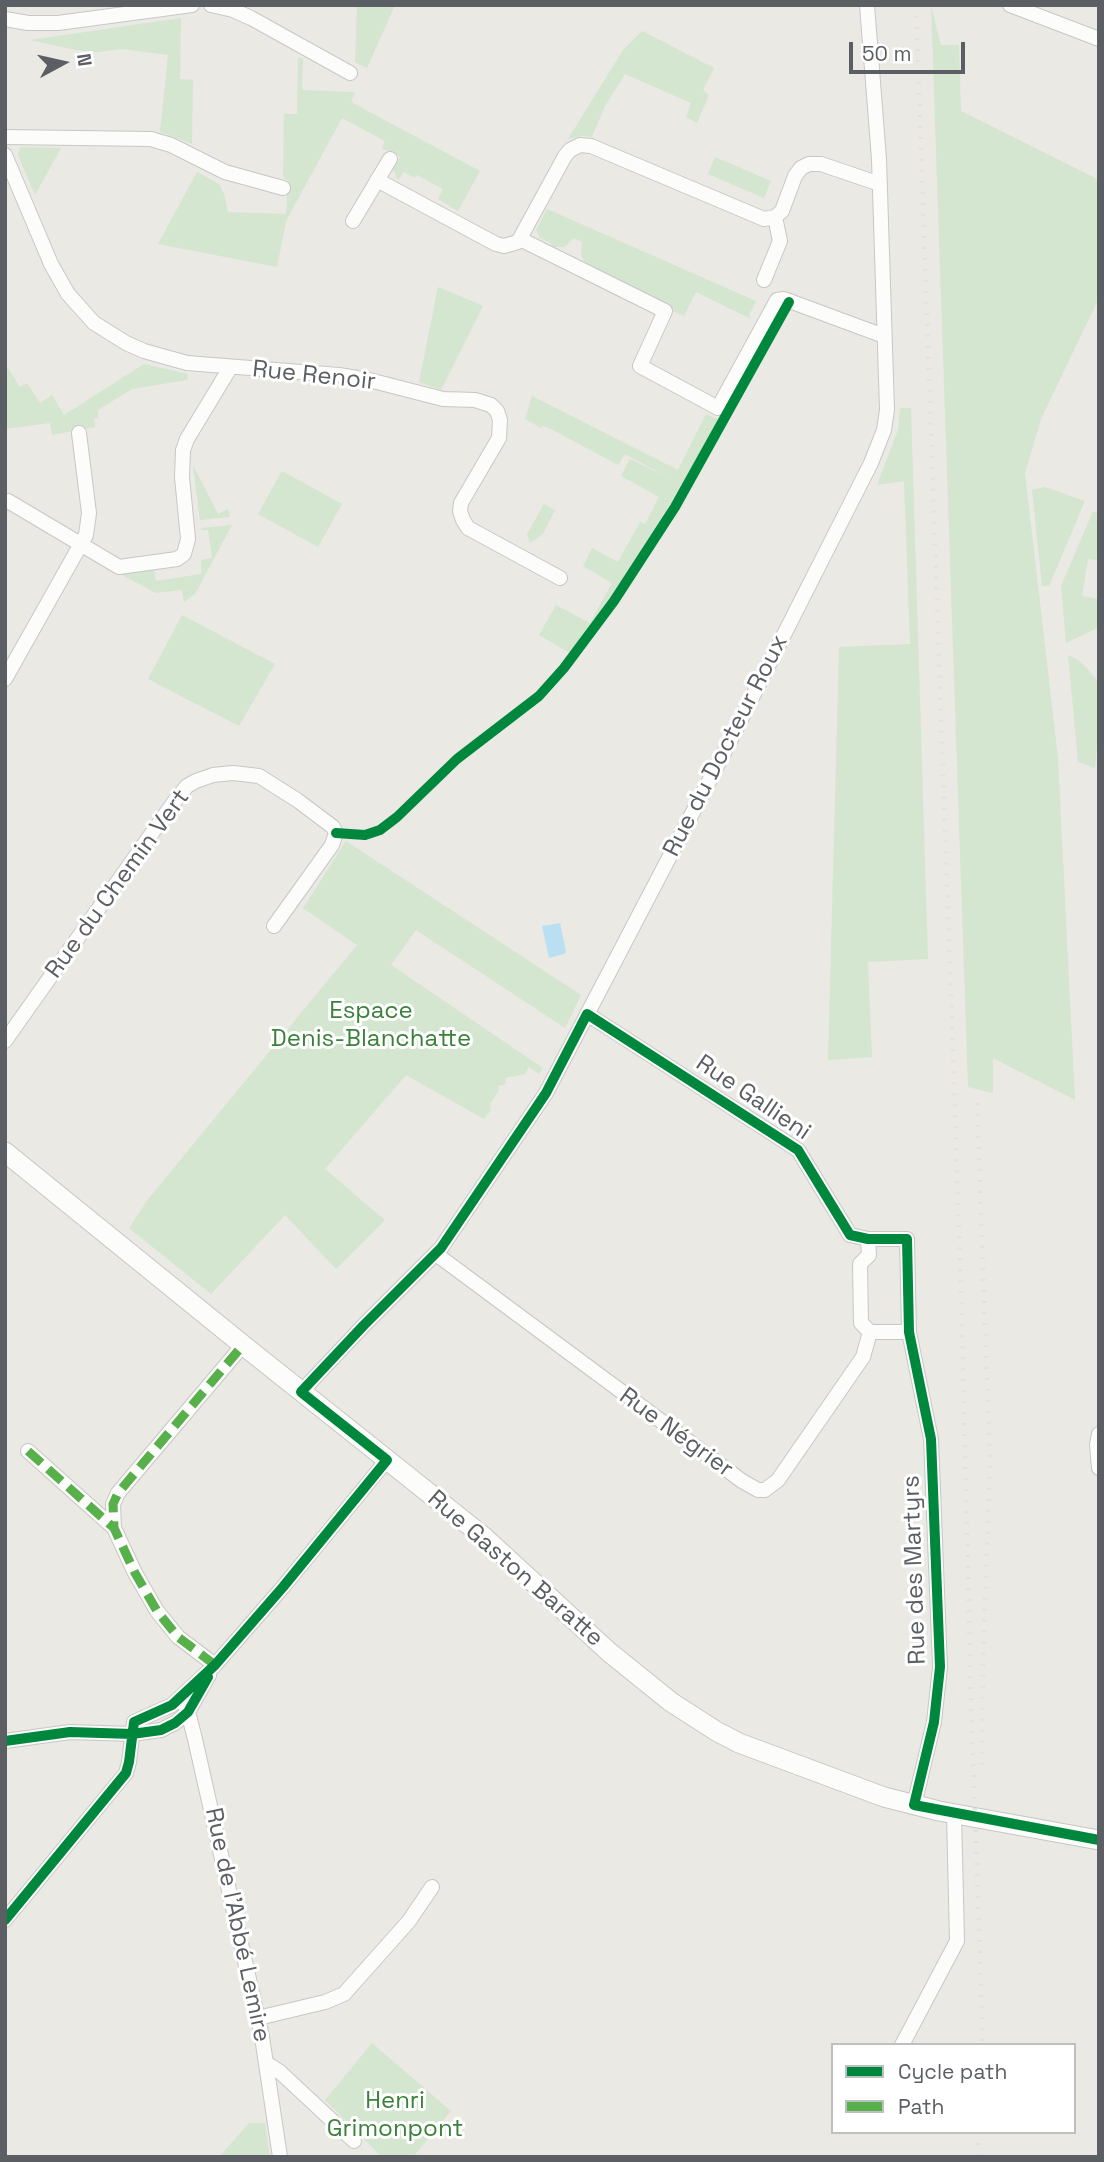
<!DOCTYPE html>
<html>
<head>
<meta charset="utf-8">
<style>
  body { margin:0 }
  #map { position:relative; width:1104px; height:2162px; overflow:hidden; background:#eae9e4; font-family:"Space Grotesk",sans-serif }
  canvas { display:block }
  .frame { position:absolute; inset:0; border:7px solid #5b5e62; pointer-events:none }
  .legend { position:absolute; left:831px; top:2043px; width:245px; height:91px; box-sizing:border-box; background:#fff; border:2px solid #bdbfc0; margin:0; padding:9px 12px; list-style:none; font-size:21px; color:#5b5e62 }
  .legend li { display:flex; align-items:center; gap:14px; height:35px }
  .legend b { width:35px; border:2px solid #bdbfc0 }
  .north { position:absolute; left:28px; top:28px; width:70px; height:70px; -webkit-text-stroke:5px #fff; paint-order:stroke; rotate:82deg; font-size:19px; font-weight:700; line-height:28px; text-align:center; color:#5b5e62 }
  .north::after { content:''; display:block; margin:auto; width:24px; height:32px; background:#5b5e62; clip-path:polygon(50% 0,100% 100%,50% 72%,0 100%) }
  .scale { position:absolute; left:849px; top:42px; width:116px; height:32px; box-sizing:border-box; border:4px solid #5b5e62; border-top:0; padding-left:9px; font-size:21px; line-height:24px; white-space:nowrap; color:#5b5e62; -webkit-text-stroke:5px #fff; paint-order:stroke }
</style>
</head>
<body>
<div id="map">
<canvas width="1104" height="2162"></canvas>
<div class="frame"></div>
<ul class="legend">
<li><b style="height:9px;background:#00873e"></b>Cycle path</li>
<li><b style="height:9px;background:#58b04a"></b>Path</li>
</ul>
<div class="north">N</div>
<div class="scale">50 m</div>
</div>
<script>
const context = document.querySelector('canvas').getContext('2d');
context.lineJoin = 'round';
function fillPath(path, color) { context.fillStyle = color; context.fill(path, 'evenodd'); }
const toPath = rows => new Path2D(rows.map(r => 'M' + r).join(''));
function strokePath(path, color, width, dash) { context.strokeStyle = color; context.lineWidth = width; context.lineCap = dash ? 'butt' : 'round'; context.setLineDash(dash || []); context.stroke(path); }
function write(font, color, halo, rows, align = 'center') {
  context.font = font + ' "Space Grotesk",sans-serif'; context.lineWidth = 6; context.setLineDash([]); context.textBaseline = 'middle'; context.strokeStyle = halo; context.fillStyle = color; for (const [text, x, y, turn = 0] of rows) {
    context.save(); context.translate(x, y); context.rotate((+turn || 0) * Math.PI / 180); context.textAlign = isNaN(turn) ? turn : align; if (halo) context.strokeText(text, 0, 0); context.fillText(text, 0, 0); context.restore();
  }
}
fillPath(toPath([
  [357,5,395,5,367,68,355,62],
  [931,5,941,45,959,45,961,111,1099,180,1099,298,1041,419,1025,473,1058,758,1075,1100,993,1058,993,1093,968,1087],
  [181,18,180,79,193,80,192,144,160,132,168,55,122,49,98,52,76,50,30,40],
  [642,31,714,68,703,90,709,95,697,123,686,117,691,103,625,74,605,106,592,137,582,136,568,139,623,50],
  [298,57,303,59,302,90,355,92,351,102,480,171,458,211,438,199,443,189,417,175,414,178,404,172,398,180,393,169,400,157,382,148,385,141,342,118,286,221,277,267,158,244,197,172,219,184,224,194,228,212,286,214,288,180,283,177,284,114,297,114],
  [20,147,61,148,35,195,18,155],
  [715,157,771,181,764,198,708,174],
  [547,209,756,301,749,315,751,319,696,292,684,316,673,311,674,309,586,265,581,255,582,242,574,238,564,247,551,247,551,243,540,238,536,230],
  [438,287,483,306,441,390,419,382],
  [144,364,188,374,187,380,132,389,98,410,98,418,94,419,95,427,52,435,50,423,5,429,5,370,8,368,20,387,27,383,40,403,52,395,64,415],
  [532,396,678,470,706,414,719,420,687,486,682,485,619,587,570,653,539,635,556,605,590,623,612,583,583,566,592,548,618,562,640,522,645,524,659,497,621,476,630,459,671,479,625,454,618,465,551,429,543,426,541,428,525,419],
  [900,408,911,408,928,959,868,962,872,1057,828,1060,839,647,910,644,904,481,877,485,898,430],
  [193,465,218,514,228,509,230,517,200,520],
  [282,471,342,504,318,547,258,514],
  [1045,487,1085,501,1049,586,1042,586,1032,490],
  [544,504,555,510,543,534,530,543,527,534],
  [1093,511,1099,514,1099,560,1088,559,1082,596,1099,599,1099,627,1066,643,1061,586],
  [232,525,195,594,184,602,182,590,156,593,118,573,154,570,156,581,201,574,201,560,212,558,208,530,201,530,201,528],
  [182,615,275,664,239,726,148,679],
  [1068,655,1080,661,1099,682,1099,726,1095,768,1078,762],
  [346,841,581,995,565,1028,416,930,391,965,543,1068,539,1074,529,1067,525,1074,505,1078,506,1084,498,1086,499,1090,490,1104,491,1110,484,1119,406,1075,325,1169,385,1220,336,1269,285,1215,211,1294,129,1228,149,1198,357,945,303,908],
  [372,2043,451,2111,413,2157,382,2157,325,2100],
  [249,2123,265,2123,270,2157,219,2157]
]), '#d4e5d0');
fillPath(toPath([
  [560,923,566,952,564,954,549,958,542,926]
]), '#badef2');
const street = toPath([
  [211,5,233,10,251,18,350,73],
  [1010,5,1099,39],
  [5,19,28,23,58,23,192,5],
  [5,137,151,139,171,145,225,172,283,188],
  [5,155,51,264,68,294,94,323,126,343,144,351,187,363,339,375,369,380,443,399,475,400,491,405,497,411,500,420,499,438,461,503,460,511,463,520,468,528,560,578],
  [377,180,496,244,504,246,518,242,565,156,570,150,580,145,591,146,764,219,775,217,782,211,795,176,801,168,809,164,821,164,880,184],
  [353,221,390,159],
  [520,239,665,311,640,366,718,408,777,300,784,299,884,336],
  [764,280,780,241,775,217],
  [8,501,119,567,177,559,184,554,188,539,182,477,183,450,187,439,230,368],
  [5,679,86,535,89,513,79,433],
  [587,1014,798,1150,850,1235,868,1239,907,1239,909,1332,931,1439,940,1667,934,1722,914,1805],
  [5,1041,174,802,187,786,196,781,213,775,233,773,259,776,297,800,333,827,336,833,332,845,274,926],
  [868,1239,869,1255,860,1264,861,1323,870,1332,909,1332],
  [436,1254,742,1481,758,1490,765,1490,778,1480,863,1357,870,1332],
  [301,1392,364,1325,441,1248,546,1093,729,743,871,463,884,430,887,410,879,159,867,5],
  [1099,1434,1097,1445,1099,1468],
  [28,1451,114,1528],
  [215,1665,178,1637,157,1611,135,1573,114,1528,113,1504,118,1493,243,1345],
  [181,1697,188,1712,195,1739,262,2037,280,2157],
  [5,1741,70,1732,132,1734,161,1730,175,1723,188,1712,209,1675],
  [5,1920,126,1773,129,1762,134,1722,172,1705,215,1665,283,1587,387,1460],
  [258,2018,325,2002,344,1994,409,1921,432,1887],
  [902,2045,957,1941,954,1814],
  [266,2063,280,2072,354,2141]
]);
const secondary = toPath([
  [5,1152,243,1345,484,1537,609,1652,671,1702,716,1731,739,1743,884,1797,939,1811,1099,1840]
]);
strokePath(street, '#c7c7c7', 16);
strokePath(secondary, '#c6c6c4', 21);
strokePath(street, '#fcfcfb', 14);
strokePath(secondary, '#fcfcfb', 19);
strokePath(toPath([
  [916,5,961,1283,971,1703,983,2045],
  [977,1103,990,1460,983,1660,982,1768],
  [978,2132,979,2157]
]), '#e2e1e1', 4.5, [2, 9]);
strokePath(toPath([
  [28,1451,114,1528],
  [215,1665,178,1637,157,1611,135,1573,114,1528,113,1504,118,1493,243,1345]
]), '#58b04a', 9, [18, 9]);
strokePath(toPath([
  [336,833,365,835,380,830,397,817,457,759,539,696,564,668,614,601,675,507,789,302],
  [5,1741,70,1732,132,1734,161,1730,175,1723,188,1712,208,1677],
  [5,1920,126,1773,129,1762,134,1722,172,1705,215,1665,283,1587,387,1460,301,1392,364,1325,441,1248,546,1093,587,1014,798,1150,850,1235,868,1239,907,1239,909,1332,931,1439,940,1667,934,1722,914,1805,1099,1840]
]), '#00873e', 10);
write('24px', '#5b5e62', '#fff', [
  ["Rue Renoir",314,376,6],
  ["Rue du Docteur Roux",726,746,-63],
  ["Rue du Chemin Vert",118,884,-54],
  ["Rue Gallieni",753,1098,34],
  ["Rue Négrier",676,1433,36],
  ["Rue Gaston Baratte",515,1569,41],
  ["Rue des Martyrs",915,1570,-92],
  ["Rue de l'Abbé Lemire",237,1925,78]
]);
write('24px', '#3b813b', '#fff', [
  ["Espace",371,1011],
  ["Denis-Blanchatte",371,1039],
  ["Henri",395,2101],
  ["Grimonpont",395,2129]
]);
</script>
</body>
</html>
